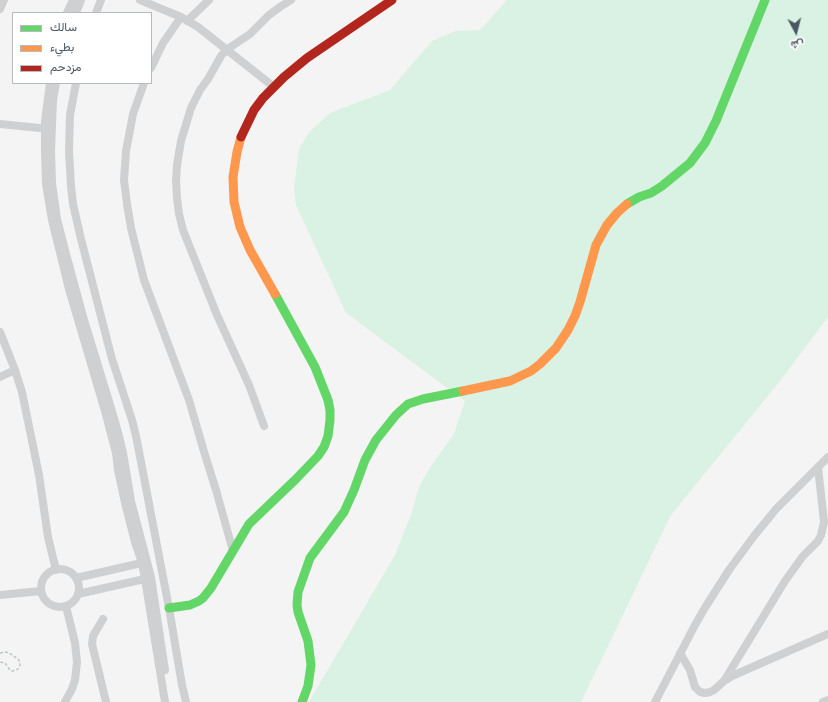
<!DOCTYPE html>
<html>
<head>
<meta charset="utf-8">
<style>
  body { margin:0 }
  #map { position:relative; width:828px; height:702px; overflow:hidden; background:#f4f4f4; font-family:Karla,Vazirmatn,sans-serif }
  canvas { display:block }
  .legend { position:absolute; left:12px; top:12px; width:140px; height:72px; box-sizing:border-box; background:#fff; border:1px solid #b7bbc0; margin:0; padding:5px 7px; list-style:none; font-size:12px; color:#4a5661 }
  .legend li { display:flex; align-items:center; gap:8px; height:20px }
  .legend b { width:20px; border:1px solid #b7bbc0 }
  .north { position:absolute; left:776px; top:12px; width:40px; height:40px; -webkit-text-stroke:3px #fff; paint-order:stroke; rotate:173deg; font-size:11px; font-weight:700; line-height:16px; text-align:center; color:#4a5661 }
  .north::after { content:''; display:block; margin:auto; width:14px; height:18px; background:#4a5661; clip-path:polygon(50% 0,100% 100%,50% 72%,0 100%) }
</style>
</head>
<body>
<div id="map">
<canvas width="828" height="702"></canvas>
<ul class="legend">
<li><b style="height:5px;background:#63d668"></b>سالك</li>
<li><b style="height:5px;background:#ff974d"></b>بطيء</li>
<li><b style="height:5px;background:#b3261e"></b>مزدحم</li>
</ul>
<div class="north">ش</div>
</div>
<script>
const context = document.querySelector('canvas').getContext('2d');
context.lineJoin = 'round';
function fillPath(path, color) { context.fillStyle = color; context.fill(path, 'evenodd'); }
const toPath = rows => new Path2D(rows.map(r => 'M' + r).join(''));
function strokePath(path, color, width, dash) { context.strokeStyle = color; context.lineWidth = width; context.lineCap = dash ? 'butt' : 'round'; context.setLineDash(dash || []); context.stroke(path); }
fillPath(toPath([
  [507,0,828,0,828,317,780,381,671,515,581,702,309,702,395,555,411,515,419,487,431,466,454,434,465,401,346,313,296,205,294,189,299,149,310,131,330,113,390,90,432,41,455,31,480,30]
]), '#d9f2e3');
strokePath(toPath([
  [0,653,6,652,11,654,19,660,20,665,18,669,16,670,12,671,10,670,5,663,0,662]
]), '#bcc7c4', 1.5, [3, 2]);
strokePath(toPath([
  [140,0,181,17,198,27,274,87],
  [0,9,4,0],
  [67,13,73,0],
  [76,13,81,0],
  [96,13,101,0],
  [187,21,209,0],
  [151,68,163,43,181,17],
  [50,83,45,121,45,152,46,184,52,220,69,289,105,411,116,453,118,470,125,503,135,542,142,563,145,579,165,702],
  [56,83,53,100,51,151,52,183,57,219,66,254,84,320,111,408,118,432,123,453,131,501,151,577,165,670],
  [76,83,70,115,69,151,71,186,73,204,81,239,112,359,132,420,136,436,169,608,182,685,186,702],
  [144,83,133,114,126,151,124,180,127,204,131,228,144,280,189,400,205,455,216,490,233,551],
  [0,124,49,129],
  [0,332,15,370,22,392,39,475,48,537,56,570],
  [0,377,15,370],
  [264,426,249,385,217,315,183,230,179,214,177,198,176,181,177,165,181,141,191,108,200,90,208,79,221,56,226,50,250,34,269,15,280,7,291,0],
  '41 588a19 19 0 1 1 38 0a19 19 0 1 1-38 0Z',
  [76,578,146,562],
  [78,594,149,578],
  [0,595,41,591],
  [103,619,93,636,92,644,106,702],
  [680,653,690,670,695,687,700,692,705,693,710,692,714,690,724,681,732,676,828,634],
  [724,681,785,581,803,556,818,541,821,535,824,522,818,467],
  [65,702,72,689,75,680,77,662,75,643,66,606],
  [655,702,695,625,706,606,729,570,754,536,776,509,828,457],
  [823,702,828,700]
]), '#ced0d2', 8);
strokePath(toPath([
  [627,204,639,197,651,193,662,186,690,163,705,143,716,121,765,0],
  [169,608,190,605,199,601,203,598,211,588,249,524,296,479,318,456,324,447,328,436,330,420,330,410,328,400,315,367,275,294],
  [302,702,308,686,311,665,308,641,298,612,297,605,298,592,310,558,344,512,354,490,365,460,376,440,396,415,408,404,423,399,463,391]
]), '#63d668', 9);
strokePath(toPath([
  [241,137,237,152,233,177,234,202,240,227,250,250,275,294],
  [463,391,510,381,531,371,540,364,556,348,568,330,575,316,580,302,596,245,607,225,617,213,627,204]
]), '#ff974d', 9);
strokePath(toPath([
  [241,137,254,110,263,98,284,77,307,58,392,0]
]), '#b3261e', 9);
</script>
</body>
</html>
